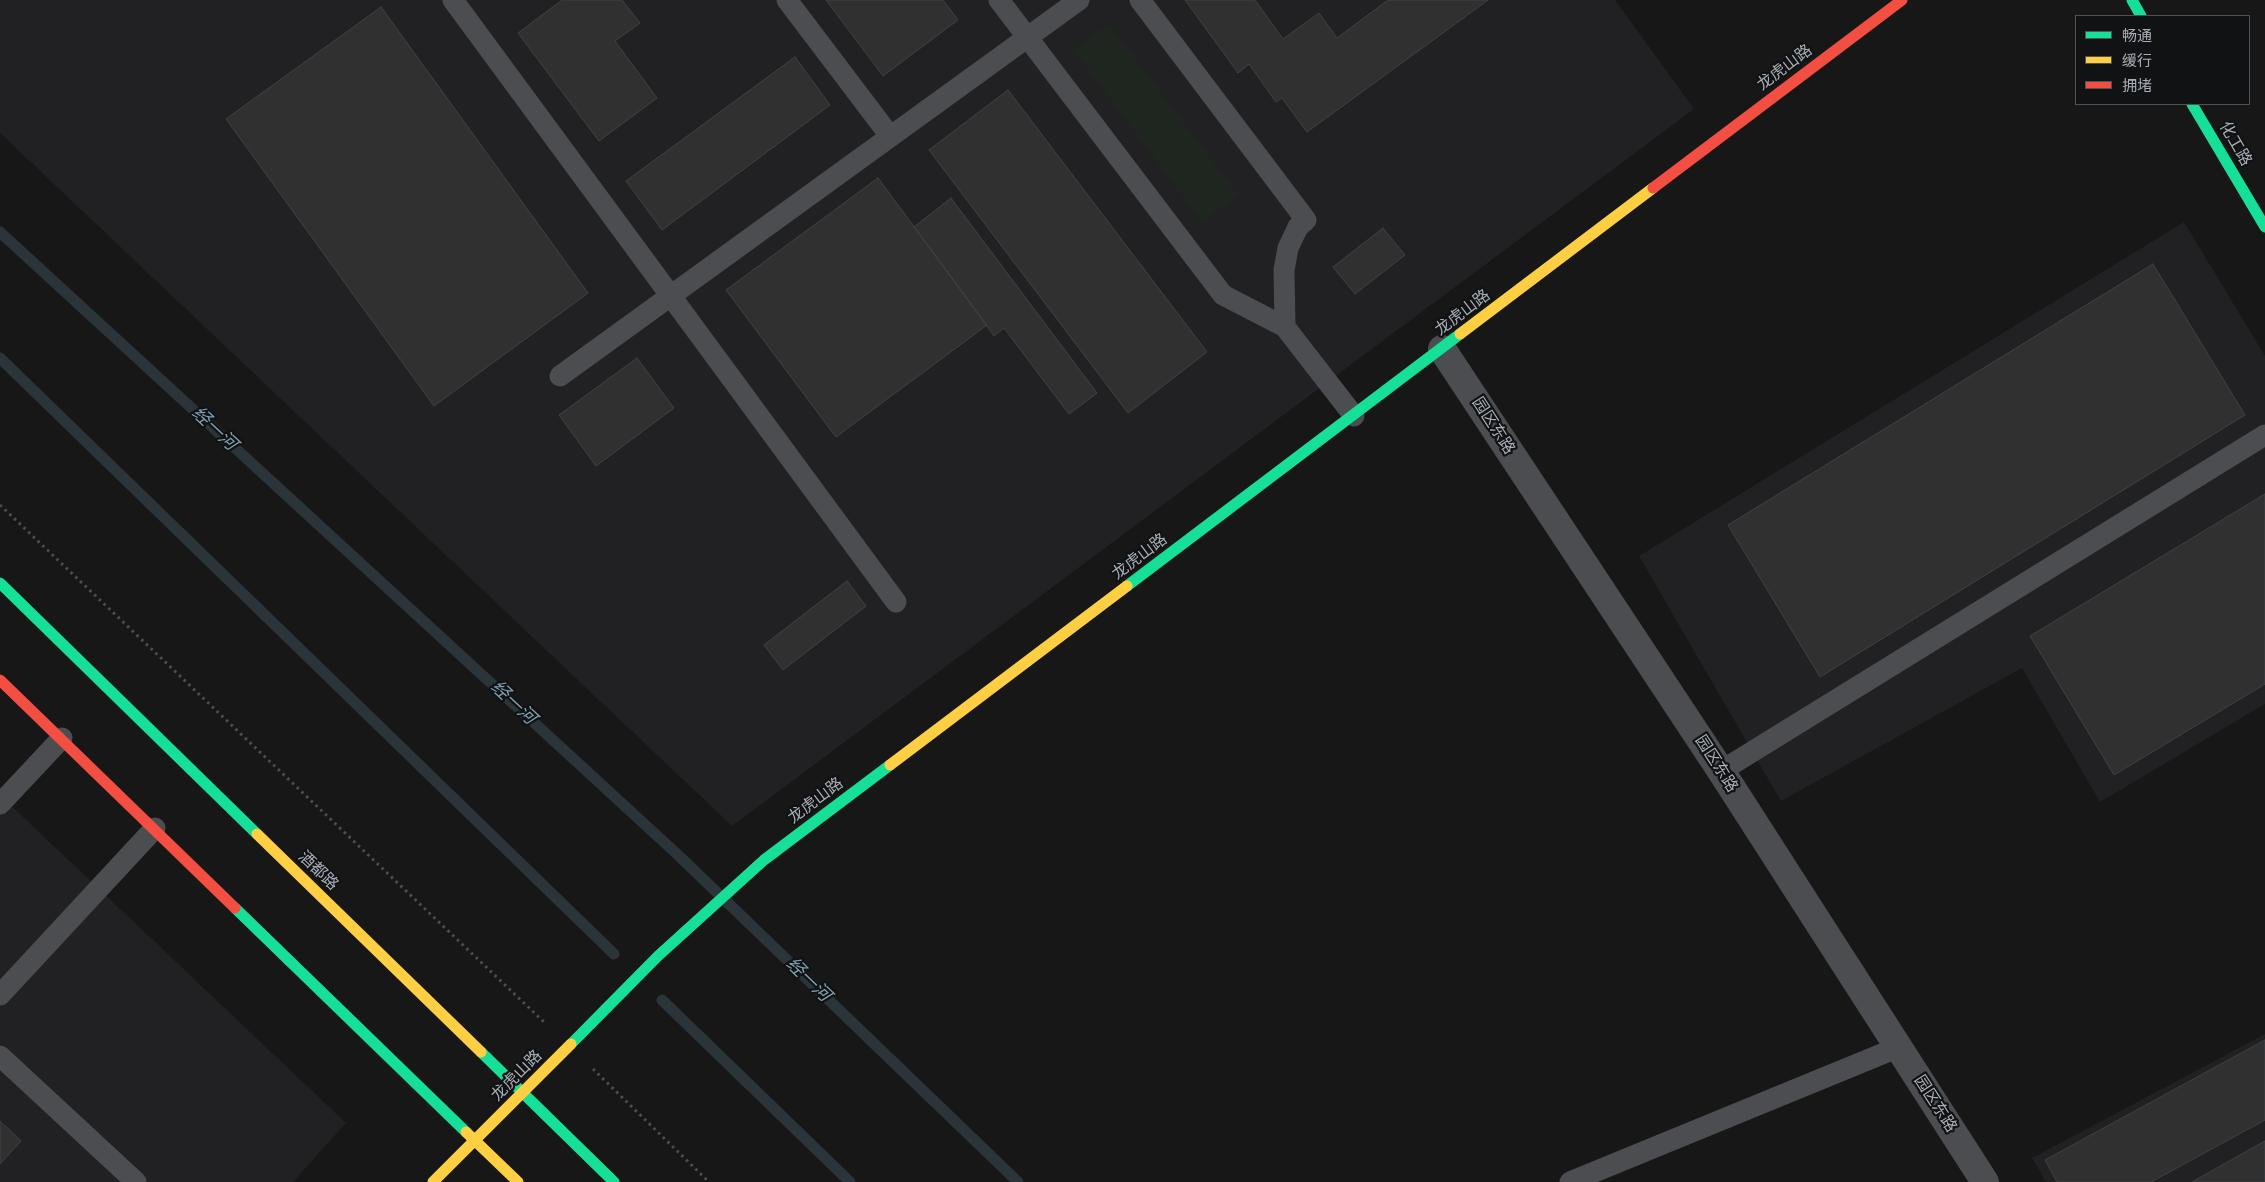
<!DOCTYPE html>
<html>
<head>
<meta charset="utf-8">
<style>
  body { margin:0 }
  #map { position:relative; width:2265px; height:1182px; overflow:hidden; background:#171717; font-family:"Archivo Narrow","Noto Sans SC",sans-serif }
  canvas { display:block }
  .legend { position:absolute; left:2075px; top:15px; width:175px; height:90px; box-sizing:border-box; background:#111213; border:1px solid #4e5155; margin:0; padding:6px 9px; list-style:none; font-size:15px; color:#a9afb8 }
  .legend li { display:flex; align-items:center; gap:10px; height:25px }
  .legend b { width:25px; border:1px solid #4e5155 }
</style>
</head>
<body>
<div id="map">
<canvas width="2265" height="1182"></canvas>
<ul class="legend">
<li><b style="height:6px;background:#16e098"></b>畅通</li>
<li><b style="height:6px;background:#ffcf43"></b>缓行</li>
<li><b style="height:6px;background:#f24e42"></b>拥堵</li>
</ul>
</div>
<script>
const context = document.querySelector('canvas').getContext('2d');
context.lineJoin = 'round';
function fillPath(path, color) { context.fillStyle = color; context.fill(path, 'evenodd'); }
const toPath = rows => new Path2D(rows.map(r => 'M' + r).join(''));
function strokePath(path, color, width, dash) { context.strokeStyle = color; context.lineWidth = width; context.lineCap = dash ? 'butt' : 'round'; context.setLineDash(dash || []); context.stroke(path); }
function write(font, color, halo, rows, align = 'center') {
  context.font = font + ' "Archivo Narrow","Noto Sans SC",sans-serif'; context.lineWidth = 4.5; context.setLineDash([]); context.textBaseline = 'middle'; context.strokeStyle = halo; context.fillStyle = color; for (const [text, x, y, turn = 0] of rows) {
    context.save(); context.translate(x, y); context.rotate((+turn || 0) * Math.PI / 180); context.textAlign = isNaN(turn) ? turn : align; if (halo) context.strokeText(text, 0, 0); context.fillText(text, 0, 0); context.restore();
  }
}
fillPath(toPath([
  [0,0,1615,0,1694,109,732,826,0,133],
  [2184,222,2265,356,2265,704,2100,802,2022,668,1781,801,1639,556],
  [0,795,346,1123,293,1182,0,1182],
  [2265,1034,2265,1182,2046,1182,2032,1158]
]), '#212123');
fillPath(toPath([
  [1109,24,1238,195,1202,222,1074,50]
]), '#1f2620');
strokePath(toPath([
  [0,232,677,854,1018,1182],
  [0,358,614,954],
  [662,1000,850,1182]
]), '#2b3439', 11);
const building = toPath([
  [562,0,622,0,640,23,615,41,657,98,599,141,518,33,562,0],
  [826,0,943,0,958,20,883,76,826,0],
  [1185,0,1255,0,1283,39,1319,13,1337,38,1388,0,1488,0,1307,132,1282,98,1276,102,1249,64,1238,73,1185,0],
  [381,7,588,293,434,406,226,119,381,7],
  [795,57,830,105,662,230,626,181,795,57],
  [1008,90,1207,352,1128,413,929,150,1008,90],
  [878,178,987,325,836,437,726,290,878,178],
  [951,198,1097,393,1069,414,1004,328,994,336,914,227,951,198],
  [1383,228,1405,255,1355,294,1333,267,1383,228],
  [2153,264,2245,415,1820,677,1728,525,2153,264],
  [637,358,674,408,596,466,559,415,637,358],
  [2265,494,2265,684,2114,775,2030,636,2265,494],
  [847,581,866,606,783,670,764,645,847,581],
  [2265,1040,2265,1120,2151,1182,2057,1182,2045,1160,2265,1040],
  [0,1121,21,1141,0,1164,0,1121],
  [2265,1141,2265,1182,2192,1182,2265,1141]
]);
fillPath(building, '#303031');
strokePath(building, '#3f4143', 1);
strokePath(toPath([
  [0,505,545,1023],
  [593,1069,709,1182]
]), '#4d4e52', 3, [2.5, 4]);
strokePath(toPath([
  [453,0,896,602],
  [787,0,890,136],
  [999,0,1223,295,1285,327,1354,416],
  [1140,0,1306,220,1298,227,1288,248,1284,270,1285,327],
  [560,376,1079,0],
  [1721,771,2265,435],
  [0,804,62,738],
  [0,995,155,828],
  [0,1056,136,1182],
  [1570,1182,1899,1047]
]), '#4b4d50', 21);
strokePath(toPath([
  [1442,349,1721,771,1985,1182]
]), '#4b4d50', 28);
strokePath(toPath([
  [2132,0,2141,16],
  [2192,104,2265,227],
  [0,583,257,834],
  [1127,586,1460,334],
  [235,908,466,1132],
  [571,1044,658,956,764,860,890,765],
  [481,1052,614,1182]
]), '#16e098', 11);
strokePath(toPath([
  [1460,334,1653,188],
  [890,765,1127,586],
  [257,834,481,1052],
  [466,1132,518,1182],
  [433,1182,571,1044]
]), '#ffcf43', 11);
strokePath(toPath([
  [1653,188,1902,0],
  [0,680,235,908]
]), '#f24e42', 11);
write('16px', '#a9afb8', '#111213', [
  ["龙虎山路",1785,68,-37],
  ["化工路",2235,144,60],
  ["龙虎山路",1463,313,-37],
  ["园区东路",1493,426,57],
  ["龙虎山路",1140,557,-37],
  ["园区东路",1716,764,57],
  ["龙虎山路",816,801,-37],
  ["酒都路",318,871,44],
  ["龙虎山路",517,1076,-45],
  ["园区东路",1935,1104,57]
]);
write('italic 18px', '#81a1b2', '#111213', [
  ["经一河",214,429,43],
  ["经一河",513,703,43],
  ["经一河",808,980,44]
]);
</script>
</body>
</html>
